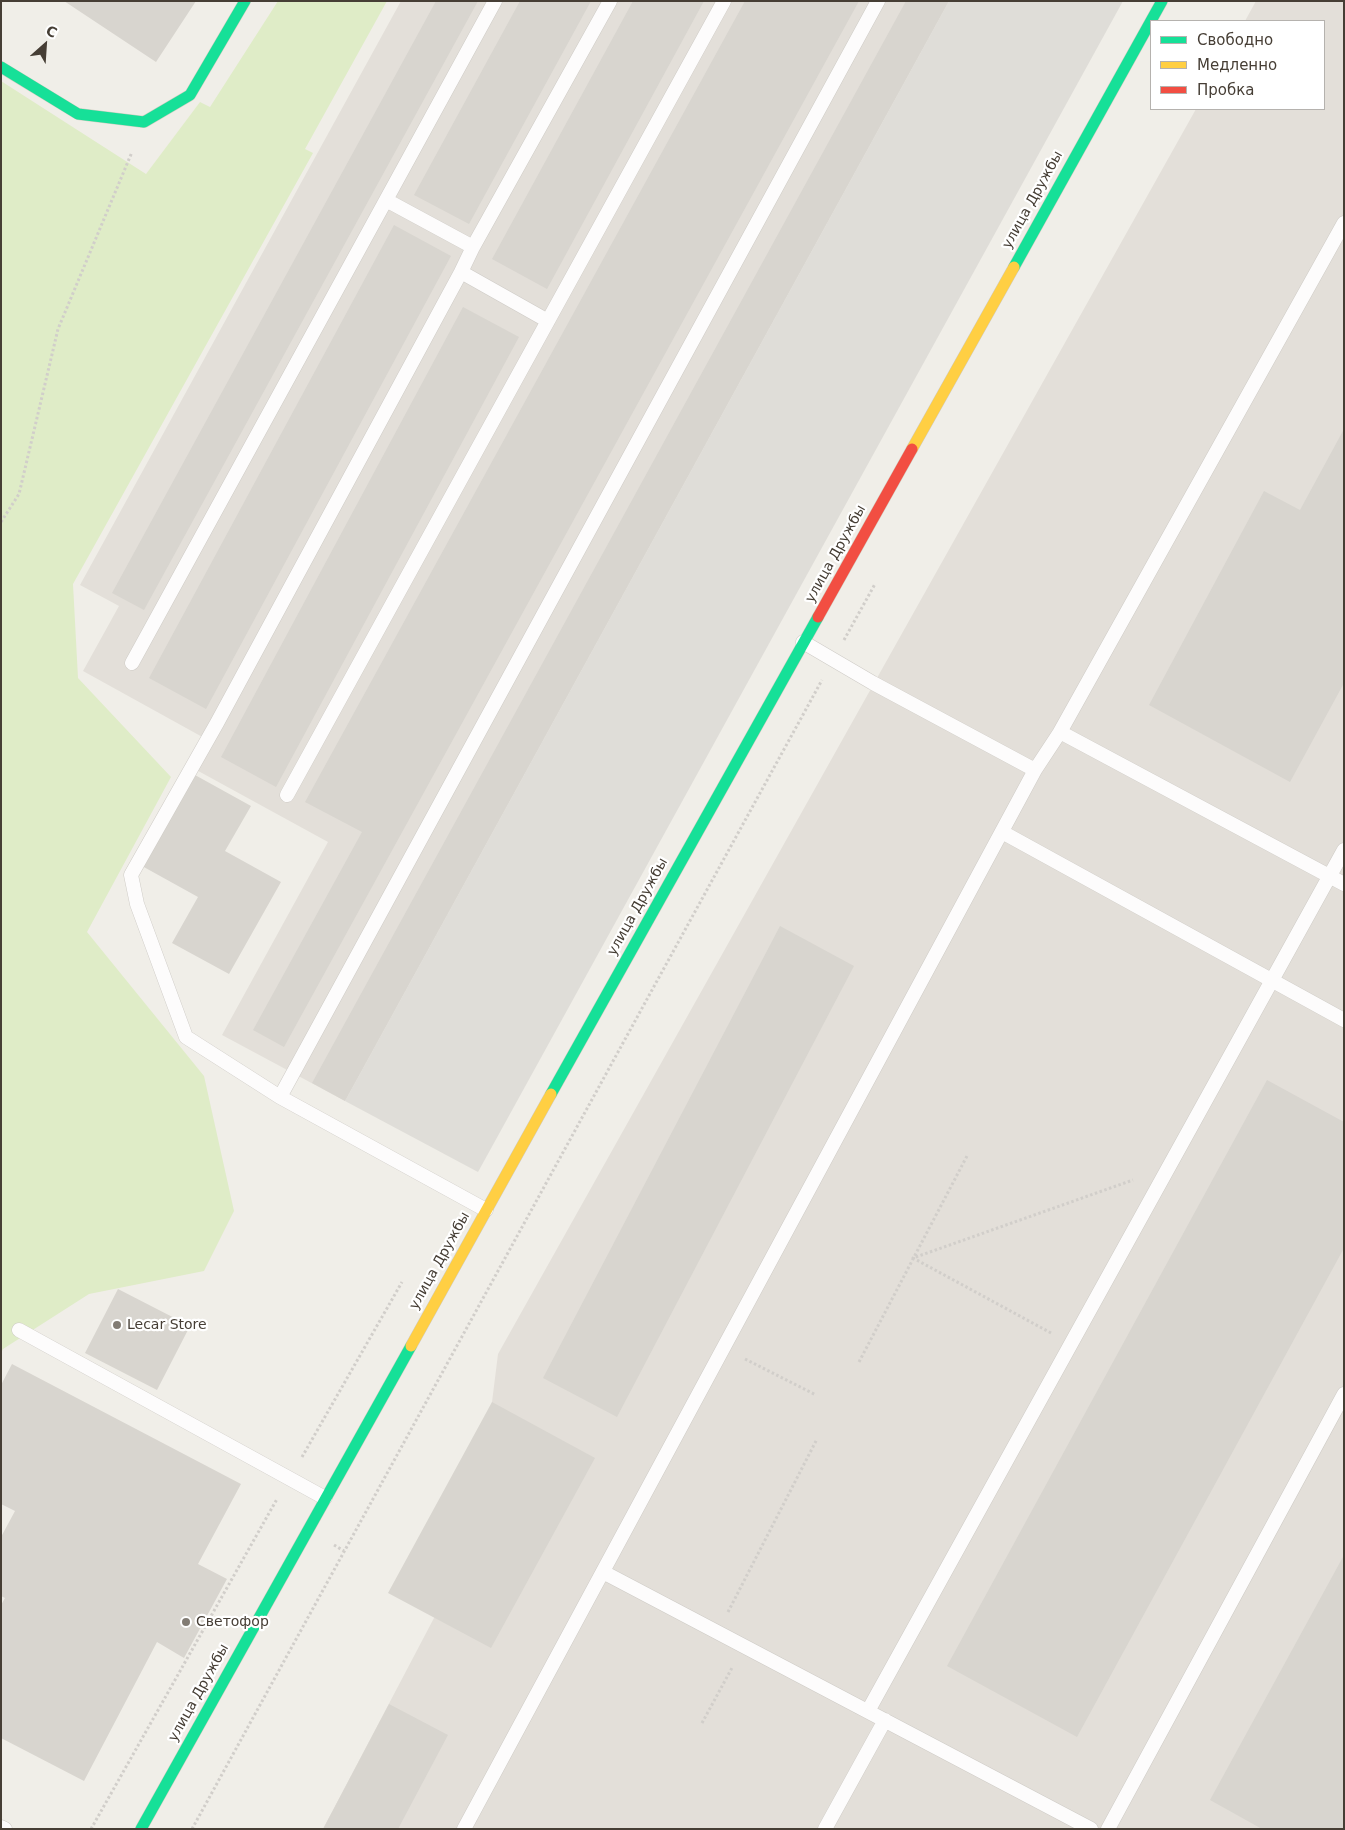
<!DOCTYPE html>
<html>
<head>
<meta charset="utf-8">
<style>
  body { margin:0 }
  #map { position:relative; width:1345px; height:1830px; overflow:hidden; background:#f0eee8; font-family:"DejaVu Sans",sans-serif }
  canvas { display:block }
  .frame { position:absolute; inset:0; border:2px solid #463e35; pointer-events:none }
  .legend { position:absolute; left:1150px; top:20px; width:175px; height:90px; box-sizing:border-box; background:#fff; border:1px solid #b5b2ae; margin:0; padding:6px 9px; list-style:none; font-size:15px; color:#463e35 }
  .legend li { display:flex; align-items:center; gap:10px; height:25px }
  .legend b { width:25px; border:1px solid #b5b2ae }
  .north { position:absolute; left:20px; top:20px; width:50px; height:50px; -webkit-text-stroke:4px #fff; paint-order:stroke; rotate:26deg; font-size:14px; font-weight:700; line-height:20px; text-align:center; color:#463e35 }
  .north::after { content:''; display:block; margin:auto; width:18px; height:22px; background:#463e35; clip-path:polygon(50% 0,100% 100%,50% 72%,0 100%) }
</style>
</head>
<body>
<div id="map">
<canvas width="1345" height="1830"></canvas>
<div class="frame"></div>
<ul class="legend">
<li><b style="height:6px;background:#16e098"></b>Свободно</li>
<li><b style="height:6px;background:#ffcf43"></b>Медленно</li>
<li><b style="height:6px;background:#f24e42"></b>Пробка</li>
</ul>
<div class="north">С</div>
</div>
<script>
const context = document.querySelector('canvas').getContext('2d');
context.lineJoin = 'round';
function fillPath(path, color) { context.fillStyle = color; context.fill(path, 'evenodd'); }
const toPath = rows => new Path2D(rows.map(r => 'M' + r).join(''));
function strokePath(path, color, width, dash) { context.strokeStyle = color; context.lineWidth = width; context.lineCap = dash ? 'butt' : 'round'; context.setLineDash(dash || []); context.stroke(path); }
function write(font, color, halo, rows, align = 'center') {
  context.font = font + ' "DejaVu Sans",sans-serif'; context.lineWidth = 4.5; context.setLineDash([]); context.textBaseline = 'middle'; context.strokeStyle = halo; context.fillStyle = color; for (const [text, x, y, turn = 0] of rows) {
    context.save(); context.translate(x, y); context.rotate((+turn || 0) * Math.PI / 180); context.textAlign = isNaN(turn) ? turn : align; if (halo) context.strokeText(text, 0, 0); context.fillText(text, 0, 0); context.restore();
  }
}
fillPath(toPath([
  [401,1,949,1,345,1101,222,1035,328,842,191,767,206,739,83,671,119,606,80,585],
  [1256,1,1344,1,1344,1829,323,1829,434,1618,492,1402,498,1354,1196,109,1324,109,1324,21,1245,21]
]), '#e3dfd9');
fillPath(toPath([
  [278,1,387,1,305,149,313,153,73,584,78,678,171,777,87,932,204,1076,234,1211,204,1271,89,1294,3,1349,1,1353,1,81,146,174,200,102,210,107]
]), '#dfecc7');
fillPath(toPath([
  [949,1,1123,1,478,1172,345,1101]
]), '#dfddd8');
fillPath(toPath([
  [64,1,196,1,156,62],
  [436,1,478,1,144,610,112,593],
  [520,1,591,1,469,224,414,195],
  [633,1,704,1,547,289,492,259],
  [745,1,859,1,284,1047,253,1030,362,832,305,802],
  [906,1,949,1,345,1101,312,1083],
  [394,225,451,256,206,709,149,678],
  [463,307,519,337,276,787,221,757],
  [1344,429,1344,683,1290,782,1149,705,1264,491,1300,510],
  [195,775,251,806,225,851,281,882,229,974,172,943,198,897,142,866],
  [780,926,854,966,617,1417,543,1378],
  [1267,1080,1344,1122,1344,1248,1077,1737,947,1666],
  [118,1289,190,1326,157,1390,85,1353],
  [12,1364,241,1484,198,1564,227,1579,184,1658,157,1642,84,1781,1,1738,1,1605,5,1598,1,1596,1,1537,15,1511,1,1504,1,1385],
  [492,1402,595,1458,491,1648,388,1593],
  [1344,1555,1344,1829,1262,1829,1210,1800],
  [389,1704,448,1735,398,1829,323,1829]
]), '#d8d5cf');
const lane = toPath([
  [386,200,495,1],
  [473,247,610,1],
  [132,663,386,200,473,247,461,272,548,321],
  [1060,732,1344,223],
  [1035,770,1060,732,1344,884],
  [287,795,724,1],
  [1002,832,1344,1020],
  [280,1097,186,1037,137,904,131,875,217,723,461,272],
  [486,1210,280,1097,878,1],
  [19,1330,325,1498],
  [603,1572,1091,1829],
  [868,1711,1344,850],
  [1,1827,5,1829],
  [464,1829,1035,770,873,683,803,642],
  [825,1829,885,1720],
  [1108,1829,1344,1394]
]);
const fast = toPath([
  [1,67,78,114,144,122,190,95,245,1],
  [1014,267,1162,1],
  [551,1094,818,617],
  [141,1829,411,1346]
]);
const slow = toPath([
  [912,449,1014,267],
  [411,1346,551,1094]
]);
const jam = toPath([
  [818,617,912,449]
]);
strokePath(lane, '#cecbc6', 15);
strokePath(fast, '#d0cbbf', 12);
strokePath(slow, '#d0cbbf', 12);
strokePath(jam, '#d0cbbf', 12);
strokePath(toPath([
  [1,522,19,494,58,329,132,152],
  [844,640,875,584],
  [1051,1333,913,1258,1133,1180],
  [745,1359,816,1395],
  [859,1362,967,1156],
  [302,1457,402,1282],
  [334,1545,344,1551],
  [728,1612,817,1439],
  [702,1723,733,1666],
  [91,1829,277,1499],
  [192,1829,822,680]
]), '#d1ceca', 3, [2.5, 2.5]);
strokePath(lane, '#fdfcfc', 14);
strokePath(fast, '#16e098', 11);
strokePath(slow, '#ffcf43', 11);
strokePath(jam, '#f24e42', 11);
for (const [x, y, r, color] of [
  [117,1325,5,"#827c74"],
  [186,1622,5,"#827c74"]
]) { const dot = new Path2D(); dot.arc(x, y, r, 0, 2 * Math.PI); context.fillStyle = color; context.fill(dot); strokePath(dot, '#fff', 2); }
write('14px', '#463e35', '#fff', [
  ["улица Дружбы",1033,200,-61],
  ["улица Дружбы",836,554,-61],
  ["улица Дружбы",638,907,-61],
  ["улица Дружбы",440,1261,-61],
  ["улица Дружбы",199,1693,-61]
]);
write('14px', '#463e35', '#fff', [
  ["Lecar Store",127,1325],
  ["Светофор",196,1622]
], 'left');
</script>
</body>
</html>
